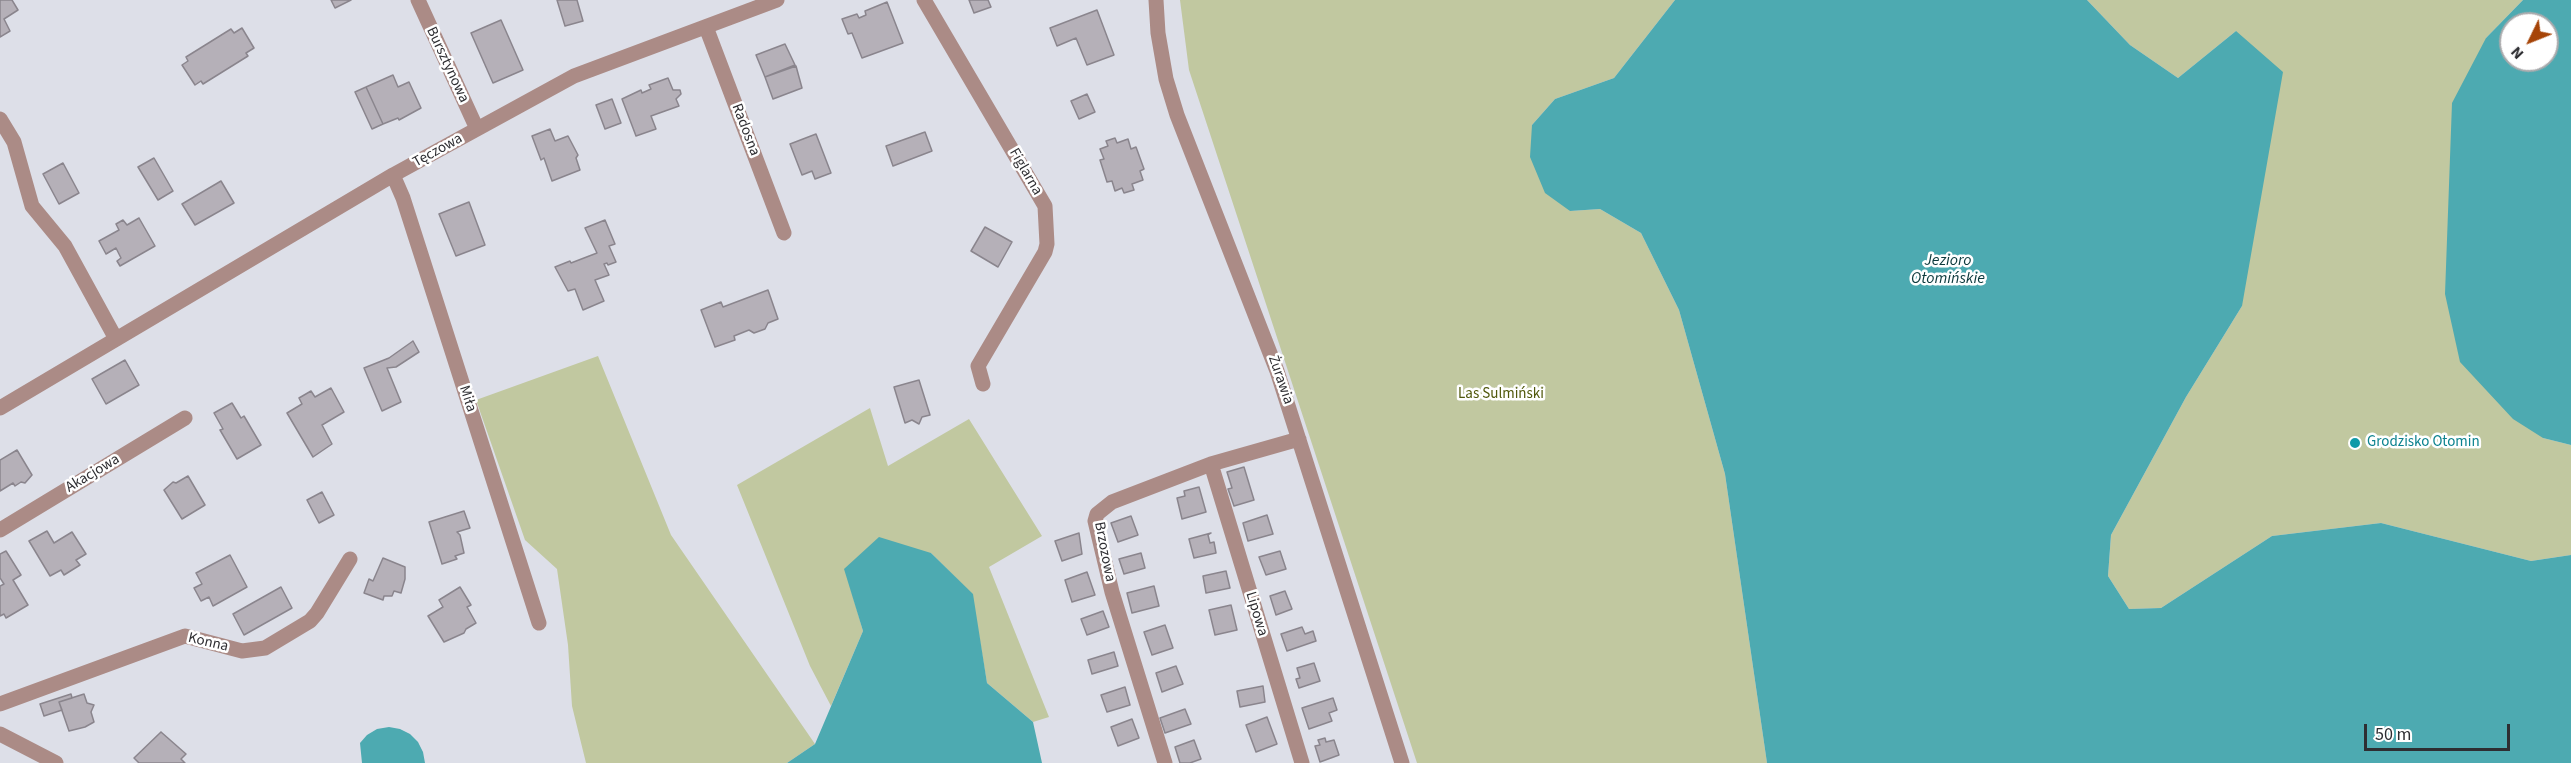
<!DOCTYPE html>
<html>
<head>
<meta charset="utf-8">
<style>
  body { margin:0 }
  #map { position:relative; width:2571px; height:763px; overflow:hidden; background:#dddfe8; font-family:"Source Sans 3",sans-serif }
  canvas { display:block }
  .north { position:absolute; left:2499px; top:12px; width:60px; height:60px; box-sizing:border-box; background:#fff; border:2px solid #ababad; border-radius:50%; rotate:227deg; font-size:16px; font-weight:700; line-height:24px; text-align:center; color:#2e2e32 }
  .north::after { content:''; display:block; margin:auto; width:21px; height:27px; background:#a64407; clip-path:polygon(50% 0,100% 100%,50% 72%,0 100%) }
  .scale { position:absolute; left:2364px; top:724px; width:146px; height:27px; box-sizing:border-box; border:3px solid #2e2e32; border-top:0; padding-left:8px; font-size:18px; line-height:21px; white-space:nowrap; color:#2e2e32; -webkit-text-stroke:4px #fff; paint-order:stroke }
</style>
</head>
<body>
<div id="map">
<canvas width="2571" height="763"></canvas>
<div class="north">N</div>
<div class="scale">50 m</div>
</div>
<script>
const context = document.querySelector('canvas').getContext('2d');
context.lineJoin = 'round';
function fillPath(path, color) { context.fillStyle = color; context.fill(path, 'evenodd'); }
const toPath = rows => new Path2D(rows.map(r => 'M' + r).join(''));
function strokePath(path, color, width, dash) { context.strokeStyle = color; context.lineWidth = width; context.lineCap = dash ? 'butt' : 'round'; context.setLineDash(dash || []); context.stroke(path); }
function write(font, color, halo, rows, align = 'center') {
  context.font = font + ' "Source Sans 3",sans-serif'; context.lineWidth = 5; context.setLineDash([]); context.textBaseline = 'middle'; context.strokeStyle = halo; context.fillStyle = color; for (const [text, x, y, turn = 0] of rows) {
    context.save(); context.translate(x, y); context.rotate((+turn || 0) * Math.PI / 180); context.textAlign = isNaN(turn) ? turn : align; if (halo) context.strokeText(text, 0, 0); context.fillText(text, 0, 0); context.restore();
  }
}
fillPath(toPath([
  [1180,0,1675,0,1614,78,1555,99,1532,125,1570,211,1600,209,1641,233,1679,310,1725,474,1767,763,1417,763,1189,70],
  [2087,0,2523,0,2486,38,2543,438,2571,445,2571,555,2531,561,2381,523,2272,536,2161,608,2129,609,2108,576,2111,535,2186,397,2242,306,2236,31,2178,78,2130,45],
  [598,356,671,535,815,744,787,763,586,763,572,706,568,645,557,569,525,540,476,400],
  [870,408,888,466,969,419,1042,536,989,567,1049,717,1033,722,987,683,972,594,931,553,845,569,863,631,831,706,810,666,737,485]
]), '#c1c8a0');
fillPath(toPath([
  [1675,0,2087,0,2130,45,2178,78,2236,31,2283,72,2242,306,2186,397,2111,535,2108,576,2129,609,2161,608,2272,536,2381,523,2531,561,2571,555,2571,763,1767,763,1725,474,1679,310,1641,233,1600,209,1570,211,1545,193,1530,157,1532,125,1555,99,1614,78],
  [2523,0,2571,0,2571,445,2543,438,2513,419,2460,362,2445,294,2452,103,2486,38],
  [2511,24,2547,24,2547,60,2511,60],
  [879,537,931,553,973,594,987,683,1033,722,1042,763,787,763,815,744,863,631,844,569],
  [389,727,400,729,410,734,418,742,423,752,425,763,362,763,360,743,367,735,377,729]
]), '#4daab1');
const building = toPath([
  [0,0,12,0,18,10,4,19,10,31,0,37,0,0],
  [331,0,351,0,335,8,331,0],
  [557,0,577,0,583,21,565,26,557,0],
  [969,0,988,0,991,7,974,13,969,0],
  [887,2,903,43,862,58,852,33,848,34,842,19,857,14,859,18,866,15,865,11,887,2],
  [1097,10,1114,55,1087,65,1076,38,1057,46,1050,28,1097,10],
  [501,20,523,70,493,83,471,33,501,20],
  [242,28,254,48,246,53,248,56,203,84,201,81,195,85,182,65,188,61,186,57,231,29,234,33,242,28],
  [785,44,795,65,765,77,756,55,785,44],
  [796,66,802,88,773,99,765,77,796,66],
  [393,75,398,87,409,82,421,108,399,120,398,118,383,124,366,87,393,75],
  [668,78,673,90,680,90,681,94,676,99,679,106,651,116,656,129,636,136,622,99,641,90,642,93,651,89,649,85,668,78],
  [366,87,383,124,372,129,355,92,366,87],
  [1087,94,1095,112,1079,119,1071,101,1087,94],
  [612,99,621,123,605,129,596,105,612,99],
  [550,129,555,141,568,136,578,155,576,158,580,170,552,181,544,158,541,160,532,136,550,129],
  [925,132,932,151,893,166,886,146,925,132],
  [816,134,831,173,815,179,812,171,802,175,790,144,816,134],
  [1115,138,1117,143,1128,139,1131,149,1136,147,1144,169,1140,171,1143,180,1132,184,1134,190,1124,193,1122,188,1115,191,1112,181,1107,182,1100,160,1104,159,1100,149,1108,146,1106,141,1115,138],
  [154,158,173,191,158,200,138,167,154,158],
  [63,163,79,193,59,204,43,174,63,163],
  [221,181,234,203,195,225,182,204,221,181],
  [469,202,485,245,456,256,439,214,469,202],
  [139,218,155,246,120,266,117,261,121,258,116,248,106,254,99,241,119,230,116,224,123,220,127,225,139,218],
  [605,220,615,244,609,246,616,262,608,265,607,263,604,264,609,275,595,280,604,301,583,310,575,289,568,291,555,267,570,261,571,263,597,253,585,228,605,220],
  [985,227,1012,242,998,267,971,251,985,227],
  [768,290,778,319,768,323,765,329,754,333,749,330,734,336,735,340,715,347,701,310,721,302,723,307,768,290],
  [413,341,419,352,396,367,387,368,401,402,382,411,364,368,389,358,413,341],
  [125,360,139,385,106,404,92,379,125,360],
  [919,380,930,415,922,417,919,424,912,420,905,423,894,387,919,380],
  [331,388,344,412,322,425,332,444,313,457,287,413,302,404,299,398,311,391,315,397,331,388],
  [232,403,241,418,244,416,261,445,237,459,220,430,223,429,214,413,232,403],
  [17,450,32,475,25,483,21,482,15,486,13,483,0,491,0,460,17,450],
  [1244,467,1254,500,1234,506,1228,489,1232,488,1227,472,1244,467],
  [188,476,205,505,182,519,164,490,173,482,176,483,188,476],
  [1199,487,1206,512,1182,519,1177,498,1185,496,1184,491,1199,487],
  [322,492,334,515,319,523,307,500,322,492],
  [464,511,470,528,457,532,460,535,464,553,455,556,457,559,442,564,429,522,464,511],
  [1267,515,1273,534,1248,541,1243,523,1267,515],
  [1131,516,1138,535,1118,542,1111,523,1131,516],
  [47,531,54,543,72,532,86,554,76,560,80,565,64,575,61,570,50,576,29,541,47,531],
  [1079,533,1082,554,1062,561,1055,541,1079,533],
  [1211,533,1208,535,1210,543,1214,542,1216,553,1194,558,1189,539,1211,533],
  [6,551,21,575,13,580,28,605,6,618,4,614,0,616,0,586,4,584,0,578,0,554,6,551],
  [1280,551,1286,569,1266,575,1259,557,1280,551],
  [1141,553,1145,568,1124,574,1119,559,1141,553],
  [230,555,247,587,213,606,209,597,201,601,194,588,202,584,196,573,230,555],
  [383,558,405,567,405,579,401,593,394,591,392,596,384,596,383,600,364,593,369,579,373,581,383,558],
  [1226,571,1230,588,1206,593,1203,576,1226,571],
  [1087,572,1095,595,1072,602,1065,580,1087,572],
  [1154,586,1159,606,1132,613,1127,593,1154,586],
  [281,587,292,608,244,635,233,614,281,587],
  [460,587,471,605,467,607,476,623,466,629,464,633,444,642,428,616,443,607,439,600,460,587],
  [1285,591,1292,609,1276,615,1270,596,1285,591],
  [1231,605,1237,630,1215,635,1209,610,1231,605],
  [1103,611,1109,627,1087,635,1081,619,1103,611],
  [1165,625,1173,648,1152,655,1144,632,1165,625],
  [1302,627,1305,634,1313,631,1316,641,1287,651,1281,634,1302,627],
  [1114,652,1118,666,1092,674,1088,660,1114,652],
  [1314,663,1320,681,1299,688,1296,679,1300,678,1297,668,1314,663],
  [1176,666,1183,684,1162,692,1156,673,1176,666],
  [1263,686,1265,702,1240,707,1237,691,1263,686],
  [1125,687,1130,705,1107,712,1101,695,1125,687],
  [71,694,72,698,59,702,62,710,44,716,40,704,71,694],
  [84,694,87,703,94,705,91,712,94,722,85,727,69,731,59,702,84,694],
  [1333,698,1337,710,1329,713,1332,721,1309,729,1302,708,1333,698],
  [1185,709,1191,724,1165,733,1160,718,1185,709],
  [1267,717,1277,744,1256,752,1246,725,1267,717],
  [1132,719,1139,738,1118,746,1111,727,1132,719],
  [161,732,186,754,181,759,185,763,139,763,134,758,161,732],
  [1325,738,1326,742,1334,740,1339,755,1320,762,1315,746,1320,745,1318,740,1325,738],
  [1194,740,1201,759,1190,763,1180,763,1175,747,1194,740]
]);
fillPath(building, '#b5b0b8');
strokePath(building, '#8a858d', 1.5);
strokePath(toPath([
  [418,0,477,129],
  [924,0,1045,206,1047,244,1045,252,978,366,983,384],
  [1156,0,1158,33,1166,79,1177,115,1277,371,1402,763],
  [706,27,784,233],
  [0,119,14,142,32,206,65,246,116,339],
  [393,175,403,198,539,623],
  [0,408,393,175,574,76,777,0],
  [1211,464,1302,763],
  [0,530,185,418],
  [0,704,185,636,242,651,265,648,310,621,317,613,350,559],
  [0,734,56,763],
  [1165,763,1112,592,1095,521,1097,514,1112,502,1211,464,1299,439]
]), '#ab8b86', 15);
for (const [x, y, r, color] of [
  [2355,443,6,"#0f9aa8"]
]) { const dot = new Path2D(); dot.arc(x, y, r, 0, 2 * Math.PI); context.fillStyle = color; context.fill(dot); strokePath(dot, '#fff', 2); }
write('15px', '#2e2e32', '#fff', [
  ["Bursztynowa",447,65,65],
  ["Radosna",745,130,69],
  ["Tęczowa",438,151,-29],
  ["Figlarna",1025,172,60],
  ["Żurawia",1280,380,71],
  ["Miła",467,399,72],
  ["Akacjowa",93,474,-31],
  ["Brzozowa",1104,552,79],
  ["Lipowa",1256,614,73],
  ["Konna",208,643,13]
]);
write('15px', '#50580b', '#fff', [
  ["Las Sulmiński",1501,395]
]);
write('15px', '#0d838f', '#fff', [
  ["Grodzisko Otomin",2367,443]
], 'left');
write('italic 16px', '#0c393c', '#fff', [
  ["Jezioro",1948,261],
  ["Otomińskie",1948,279]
]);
</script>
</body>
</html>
